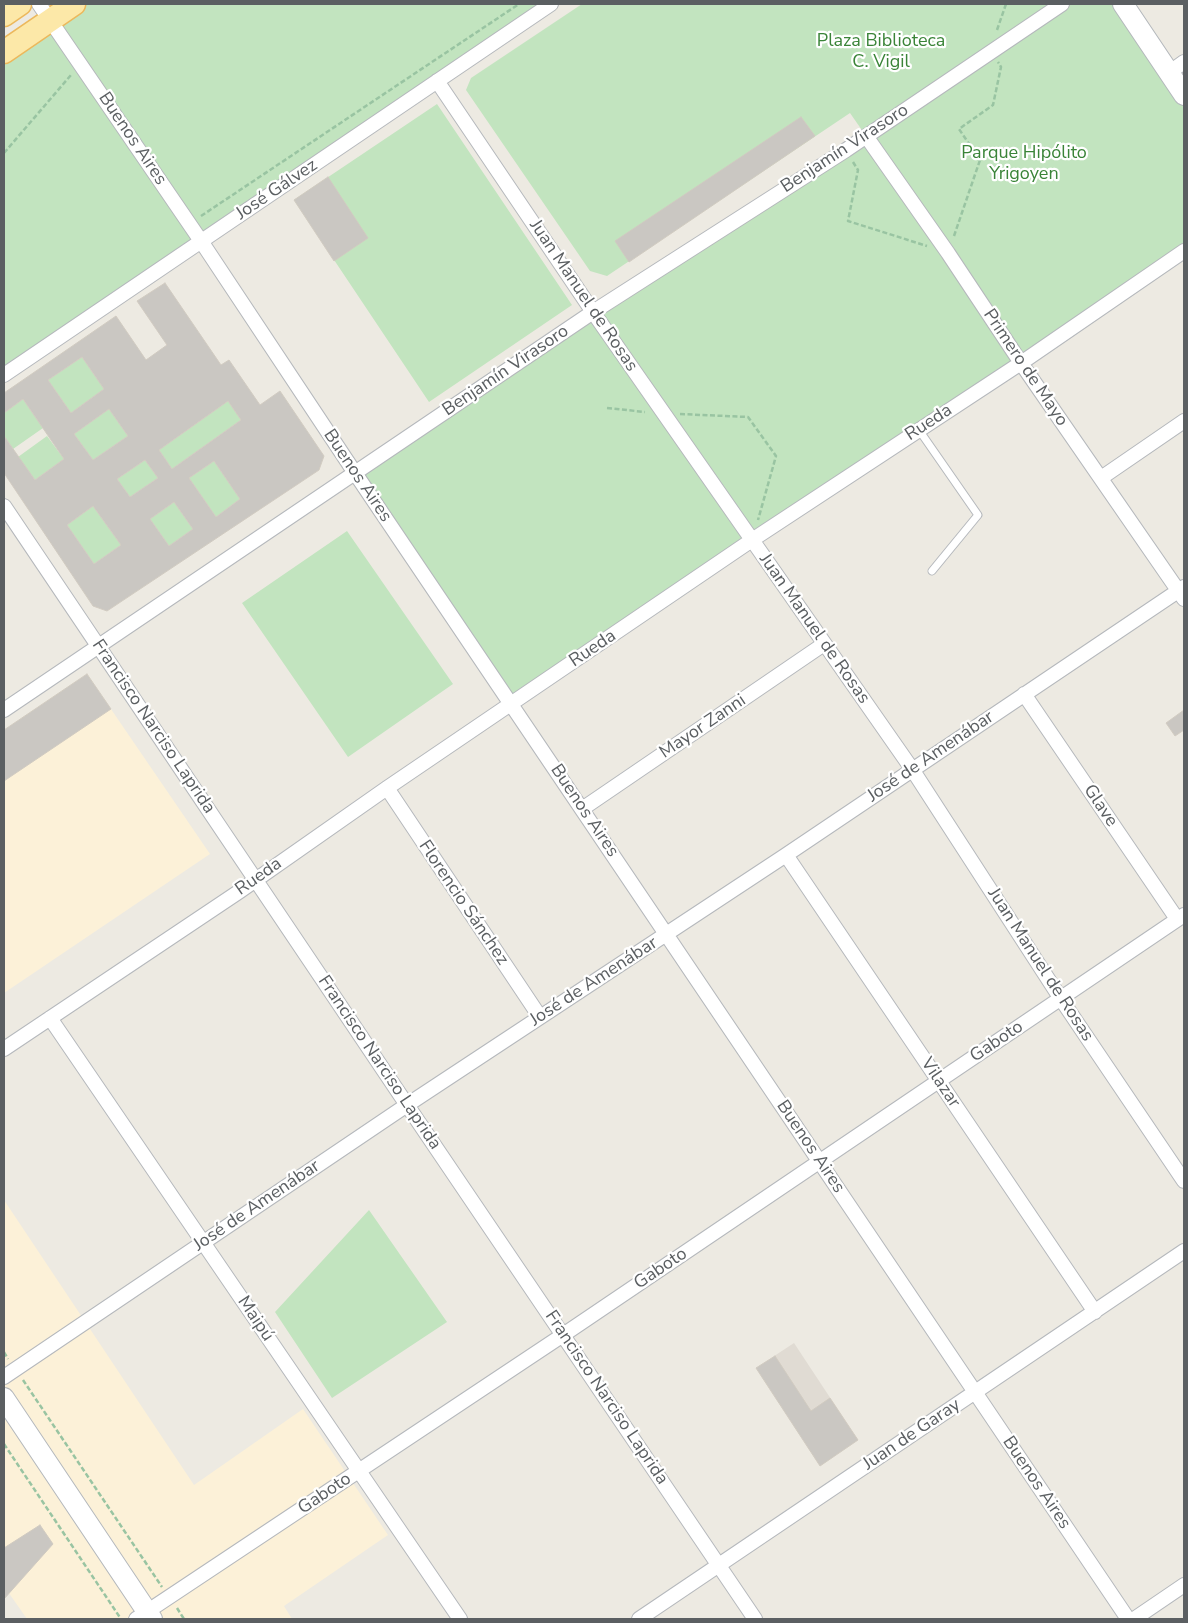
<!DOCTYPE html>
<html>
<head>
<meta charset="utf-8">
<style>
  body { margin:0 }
  #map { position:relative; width:1188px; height:1623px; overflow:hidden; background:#edeae2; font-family:"Nunito Sans",sans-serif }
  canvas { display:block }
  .frame { position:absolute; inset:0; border:5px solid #5b5f62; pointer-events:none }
</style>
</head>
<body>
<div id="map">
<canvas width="1188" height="1623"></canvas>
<div class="frame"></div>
</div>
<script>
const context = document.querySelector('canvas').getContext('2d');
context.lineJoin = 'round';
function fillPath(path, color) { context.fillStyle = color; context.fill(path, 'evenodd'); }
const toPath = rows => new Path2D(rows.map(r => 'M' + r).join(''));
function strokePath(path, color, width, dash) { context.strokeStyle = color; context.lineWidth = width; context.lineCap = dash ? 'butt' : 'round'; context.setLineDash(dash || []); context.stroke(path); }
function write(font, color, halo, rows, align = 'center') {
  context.font = font + ' "Nunito Sans",sans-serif'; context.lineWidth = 4.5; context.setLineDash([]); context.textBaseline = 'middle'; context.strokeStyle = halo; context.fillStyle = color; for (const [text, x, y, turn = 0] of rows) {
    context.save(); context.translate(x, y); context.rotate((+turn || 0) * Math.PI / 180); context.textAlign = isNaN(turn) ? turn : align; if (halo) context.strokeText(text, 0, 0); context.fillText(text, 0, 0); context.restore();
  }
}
fillPath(toPath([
  [87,674,210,854,4,993,4,730],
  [4,1200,194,1485,303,1409,388,1535,284,1606,292,1619,27,1619,4,1586]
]), '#fcf1d8');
fillPath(toPath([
  [794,1343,858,1440,820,1466,756,1368]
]), '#e0dbd3');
fillPath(toPath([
  [74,4,551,4,4,375,4,52],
  [582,4,1123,4,1184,95,1184,251,512,705,355,473,866,136,850,113,607,276,590,271,466,90,471,78],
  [437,104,572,305,429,402,294,200],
  [82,357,104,389,71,413,48,380],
  [23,399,43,428,13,449,4,436,4,413],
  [228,401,241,420,172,469,159,450],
  [109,409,128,436,93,460,74,434],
  [47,436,64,459,35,480,18,457],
  [145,460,158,478,130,497,117,479],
  [214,461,240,499,216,517,189,478],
  [174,502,193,529,169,546,150,519],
  [93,506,121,545,94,564,67,525],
  [347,531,453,684,348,757,242,603],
  [369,1210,447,1322,332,1398,275,1312]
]), '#c2e4bf');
const building = toPath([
  [801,117,815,136,629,262,615,241,801,117],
  [328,177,368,238,334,261,294,200,328,177],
  [165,283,221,365,229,360,260,405,280,391,324,456,319,470,107,611,93,606,4,473,4,436,35,480,64,459,23,399,4,413,4,393,116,316,146,360,167,345,137,301,165,283],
  [82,357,104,389,71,413,48,380,82,357],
  [228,401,241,420,172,469,159,450,228,401],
  [109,409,128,436,93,460,74,434,109,409],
  [145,460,158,478,130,497,117,479,145,460],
  [214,461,240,499,216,517,189,478,214,461],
  [174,502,193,529,169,546,150,519,174,502],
  [93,506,121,545,94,564,67,525,93,506],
  [87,674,111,709,4,781,4,730,87,674],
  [1184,710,1184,730,1175,736,1166,723,1184,710],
  [775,1356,811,1411,830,1398,858,1440,820,1466,756,1368,775,1356],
  [40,1525,53,1544,4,1599,4,1548,40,1525]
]);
fillPath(building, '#cac7c2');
strokePath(building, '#d1cbc1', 1);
const lane = toPath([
  [919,430,978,515,932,571]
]);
const street = toPath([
  [39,4,201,241,355,473,1128,1619],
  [1170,72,1184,62],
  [437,81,593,312,912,769,1061,999,1184,1181],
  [866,136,948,253,1021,363,1184,599],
  [4,375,551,4],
  [1101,478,1184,421],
  [4,506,407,1105,755,1619],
  [1024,694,1177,919],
  [4,710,593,312,846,150,1062,4],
  [387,788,540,1017],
  [582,809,824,644],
  [786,855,1095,1312],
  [50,1018,460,1619],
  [4,1049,240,891,387,788,752,540,1021,363,1184,251],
  [4,1377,407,1105,786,855,1184,587],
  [136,1619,563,1335,1184,915],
  [639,1619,1184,1251],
  [1134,1619,1184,1585]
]);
const secondary = toPath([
  [1123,4,1184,95],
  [4,1398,152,1619]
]);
const primary = toPath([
  [4,15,20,4],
  [4,52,74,4]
]);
strokePath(lane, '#b5b8bc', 9);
strokePath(street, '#b5b8bc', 16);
strokePath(secondary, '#b4b8bc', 22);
strokePath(primary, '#ecb85c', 25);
strokePath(toPath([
  [997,30,1006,4],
  [4,153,71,75],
  [853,162,858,170,848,221,927,246],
  [201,216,519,4],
  [954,236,980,160,959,129,993,105,1001,67,998,62],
  [607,408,645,412],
  [680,414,748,417,776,456,758,520],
  [4,1352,8,1359],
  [23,1380,162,1587],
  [4,1444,121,1619],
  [177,1608,184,1619]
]), '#99c4a2', 2.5, [5, 2.5]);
strokePath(lane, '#fff', 7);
strokePath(street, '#fff', 14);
strokePath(secondary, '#fff', 20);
strokePath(primary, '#fce8a8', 22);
write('18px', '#3a8438', '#fff', [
  ["Plaza Biblioteca",881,42],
  ["C. Vigil",881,63],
  ["Parque Hipólito",1024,154],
  ["Yrigoyen",1024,175]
]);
write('18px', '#5b5f62', '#fff', [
  ["Buenos Aires",132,139,56],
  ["Benjamín Virasoro",845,149,-33],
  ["José Gálvez",277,190,-34],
  ["Juan Manuel de Rosas",583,296,56],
  ["Primero de Mayo",1025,368,56],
  ["Benjamín Virasoro",506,371,-34],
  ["Rueda",929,423,-33],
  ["Buenos Aires",357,476,56],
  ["Juan Manuel de Rosas",814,629,55],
  ["Rueda",593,649,-34],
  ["Francisco Narciso Laprida",153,727,56],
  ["Mayor Zanni",703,727,-34],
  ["José de Amenábar",931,757,-34],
  ["Glave",1100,806,56],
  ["Buenos Aires",584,811,56],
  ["Rueda",259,877,-35],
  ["Florencio Sánchez",463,903,56],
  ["Juan Manuel de Rosas",1040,965,57],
  ["José de Amenábar",594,982,-33],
  ["Gaboto",997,1042,-34],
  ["Francisco Narciso Laprida",379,1063,56],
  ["Vilazar",940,1083,56],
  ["Buenos Aires",810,1147,56],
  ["José de Amenábar",257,1206,-34],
  ["Gaboto",661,1269,-34],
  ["Maipú",255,1319,56],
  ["Francisco Narciso Laprida",606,1398,56],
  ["Juan de Garay",912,1435,-34],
  ["Buenos Aires",1036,1483,56],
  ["Gaboto",325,1494,-34]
]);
</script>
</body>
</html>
